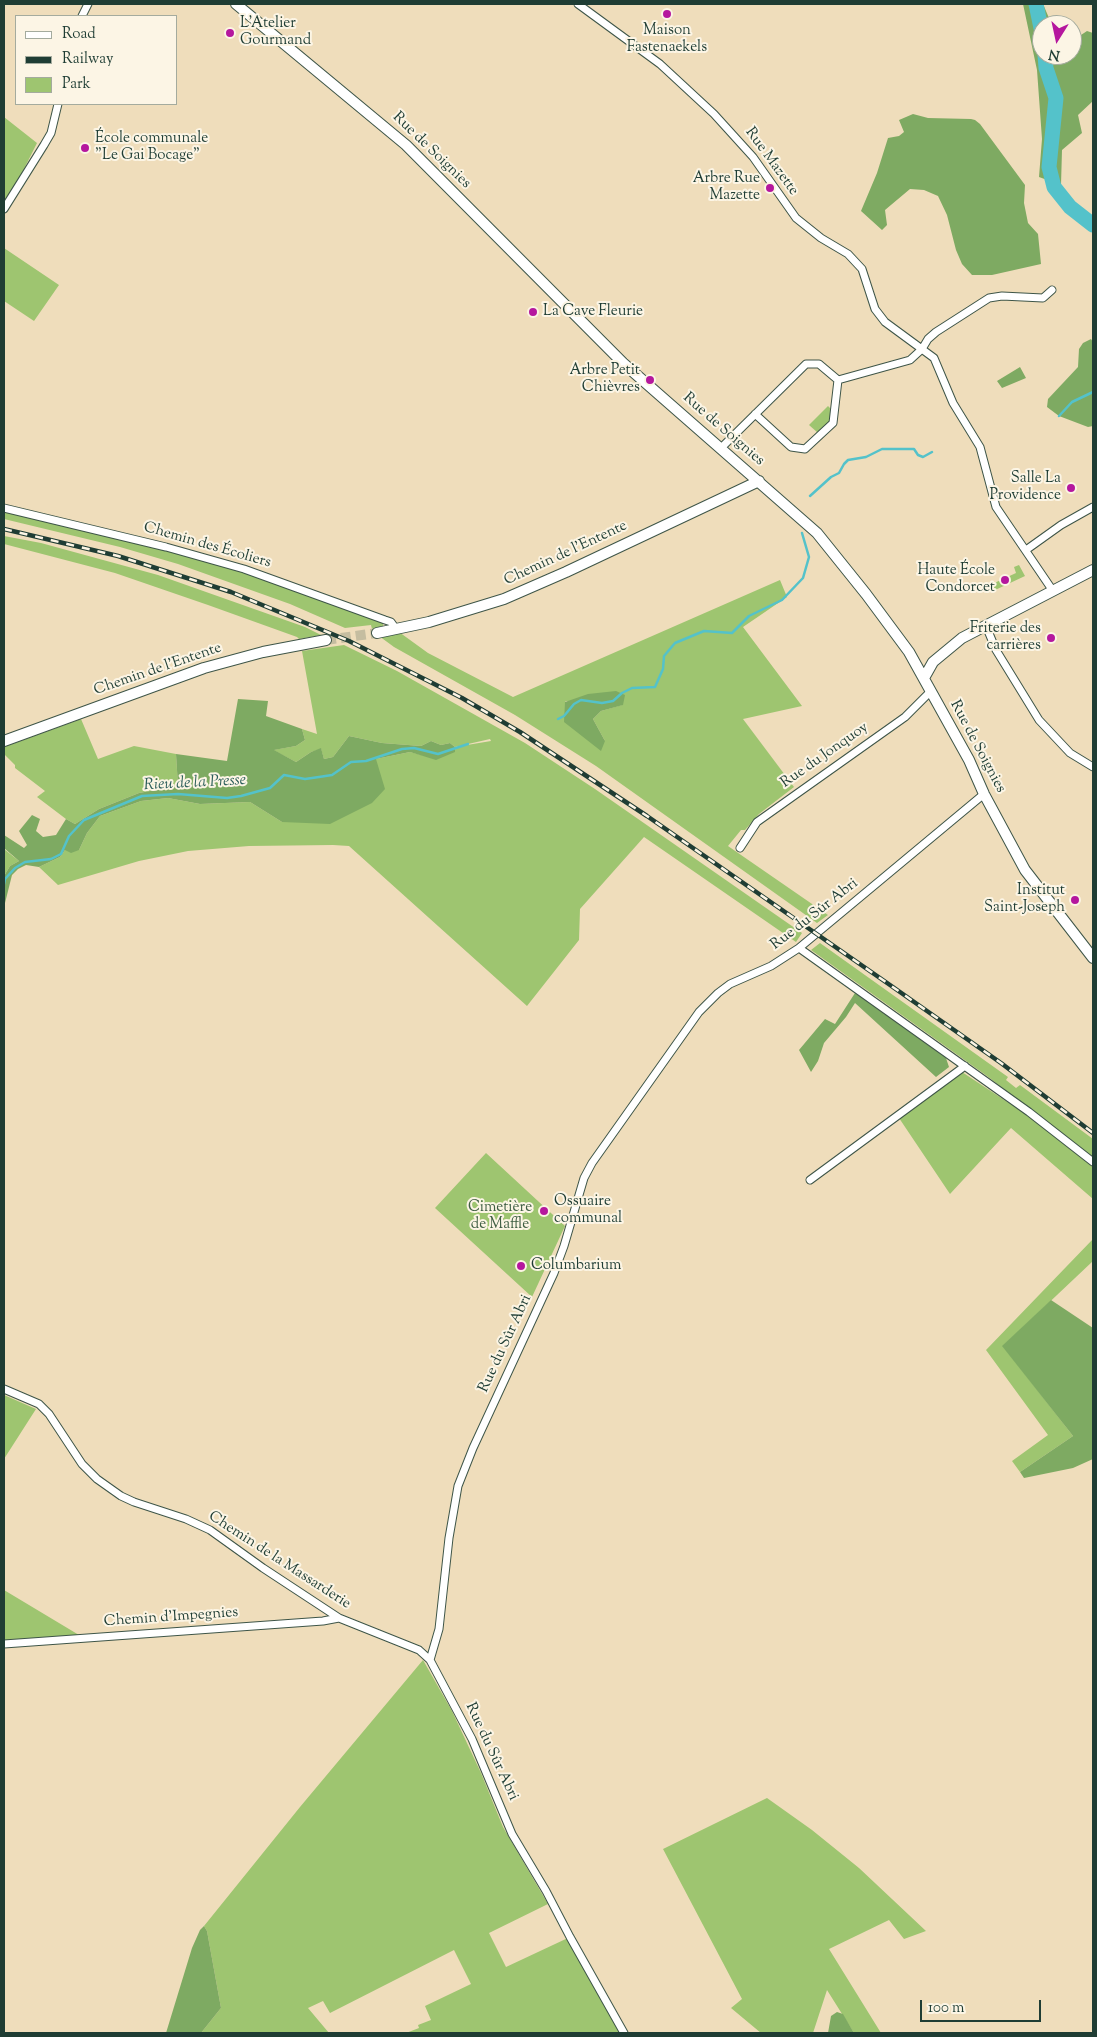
<!DOCTYPE html>
<html>
<head>
<meta charset="utf-8">
<style>
  body { margin:0 }
  #map { position:relative; width:1097px; height:2037px; overflow:hidden; background:#efddbb; font-family:"Sorts Mill Goudy",serif }
  canvas { display:block }
  .frame { position:absolute; inset:0; border:5px solid #1f3d34; pointer-events:none }
  .legend { position:absolute; left:15px; top:15px; width:162px; height:90px; box-sizing:border-box; background:#fcf5e5; border:1px solid #a4ab9e; margin:0; padding:6px 9px; list-style:none; font-size:15px; color:#1f3d34 }
  .legend li { display:flex; align-items:center; gap:10px; height:25px }
  .legend b { width:25px; border:1px solid #a4ab9e }
  .north { position:absolute; left:1032px; top:15px; width:50px; height:50px; box-sizing:border-box; background:#fcf5e5; border:1px solid #a4ab9e; border-radius:50%; rotate:190deg; font-size:14px; font-weight:700; line-height:20px; text-align:center; color:#1f3d34 }
  .north::after { content:''; display:block; margin:auto; width:18px; height:22px; background:#b5179e; clip-path:polygon(50% 0,100% 100%,50% 72%,0 100%) }
  .scale { position:absolute; left:920px; top:2000px; width:121px; height:22px; box-sizing:border-box; border:2px solid #1f3d34; border-top:0; padding-left:6px; font-size:15px; line-height:18px; white-space:nowrap; color:#1f3d34; -webkit-text-stroke:4px #fcf5e5; paint-order:stroke }
</style>
</head>
<body>
<div id="map">
<canvas width="1097" height="2037"></canvas>
<div class="frame"></div>
<ul class="legend">
<li><b style="height:6px;background:#fff"></b>Road</li>
<li><b style="height:6px;background:#1f3d34"></b>Railway</li>
<li><b style="height:14px;background:#9ec570"></b>Park</li>
</ul>
<div class="north">N</div>
<div class="scale">100 m</div>
</div>
<script>
const context = document.querySelector('canvas').getContext('2d');
context.lineJoin = 'round';
function fillPath(path, color) { context.fillStyle = color; context.fill(path, 'evenodd'); }
const toPath = rows => new Path2D(rows.map(r => 'M' + r).join(''));
function strokePath(path, color, width, dash) { context.strokeStyle = color; context.lineWidth = width; context.lineCap = dash ? 'butt' : 'round'; context.setLineDash(dash || []); context.stroke(path); }
function write(font, color, halo, rows, align = 'center') {
  context.font = font + ' "Sorts Mill Goudy",serif'; context.lineWidth = 4; context.setLineDash([]); context.textBaseline = 'middle'; context.strokeStyle = halo; context.fillStyle = color; for (const [text, x, y, turn = 0] of rows) {
    context.save(); context.translate(x, y); context.rotate((+turn || 0) * Math.PI / 180); context.textAlign = isNaN(turn) ? turn : align; if (halo) context.strokeText(text, 0, 0); context.fillText(text, 0, 0); context.restore();
  }
}
fillPath(toPath([
  [4,117,37,143,4,209],
  [4,248,59,285,34,321,4,301],
  [828,406,833,411,830,421,818,433,809,425],
  [4,511,170,551,241,571,383,622,383,626,372,629,371,625,345,628,290,604,178,564,120,547,4,519],
  [4,536,41,543,158,575,305,627,321,635,299,639,297,637,208,605,115,573,4,544],
  [1019,565,1025,576,993,591,990,585,1016,573,1014,567],
  [780,580,787,597,743,627,802,706,743,719,794,787,759,814,745,830,741,830,728,846,828,915,817,923,596,766,515,715,394,647,379,636,399,632,428,653,513,697],
  [565,701,622,705,601,711,593,719,605,741],
  [344,645,397,671,525,743,595,789,802,933,796,942,644,837,580,909,579,940,527,1006,349,846,333,845,249,846,188,851,139,861,58,885,39,867,60,857,65,850,79,850,87,833,100,816,141,801,168,798,200,804,250,802,282,822,376,759,410,752,437,759,461,746,491,741,490,739,455,747,450,743,441,745,431,741,421,746,382,743,349,736,333,757,324,759,321,749,311,752,296,762,273,750,296,746,305,740,302,729,317,734,302,651],
  [81,719,98,759,134,746,176,754,178,786,139,793,99,809,75,824,66,819,37,797,45,791,15,768,15,765,4,754,4,747],
  [4,849,19,861,10,866,4,876],
  [820,943,1008,1077,1006,1080,1016,1088,1020,1085,1093,1139,1093,1158,987,1076,811,950],
  [962,1072,1024,1113,1093,1167,1093,1199,1011,1128,950,1194,899,1118],
  [486,1153,565,1226,532,1297,435,1208],
  [1093,1239,1093,1261,1003,1346,1073,1436,1020,1472,1012,1461,1048,1435,986,1350],
  [4,1395,36,1409,4,1459],
  [4,1590,79,1635,4,1641],
  [423,1660,452,1711,481,1773,503,1827,548,1904,489,1933,506,1967,570,1937,624,2033,406,2033,419,2028,418,2025,431,2020,425,2006,471,1984,454,1950,330,2013,323,2001,308,2008,329,2033,201,2033,221,2008,207,1931,204,1926,300,1807],
  [767,1798,812,1830,859,1868,926,1931,904,1939,889,1920,829,1949,881,2033,854,2033,827,1990,813,2033,761,2033,731,2008,742,1999,663,1849]
]), '#9ec570');
fillPath(toPath([
  [1023,4,1043,4,1052,25,1042,25,1042,55,1072,55,1072,41,1087,31,1093,33,1093,101,1078,115,1082,133,1062,150,1061,185,1039,177,1042,139,1037,70],
  [913,114,928,118,971,119,975,120,980,124,1025,185,1024,203,1028,223,1038,234,1041,264,992,275,972,275,962,264,956,250,947,215,938,196,924,190,910,189,885,210,887,225,882,230,861,211,877,173,888,138,899,136,904,132,899,120],
  [1091,339,1093,342,1093,426,1088,427,1059,416,1047,407,1048,399,1078,367,1079,349,1083,343],
  [1020,367,1026,378,1002,388,997,381],
  [616,691,625,695,623,705,601,711,593,719,605,741,601,751,564,722,565,702,588,694],
  [238,699,268,701,266,716,302,729,305,740,296,746,274,750,296,762,311,752,321,748,324,759,333,757,349,736,382,743,421,746,431,741,441,745,450,743,455,747,455,752,436,760,410,752,376,759,385,789,372,803,330,824,282,822,250,802,200,804,168,798,141,801,100,816,87,833,79,850,71,853,65,850,60,857,39,867,26,865,18,869,12,875,4,907,4,876,10,866,19,861,4,848,4,835,24,848,27,845,19,831,32,815,40,819,36,831,43,837,56,835,66,819,75,824,99,809,139,793,178,786,176,754,227,761],
  [855,993,946,1058,949,1067,936,1077,855,1003,846,1017,824,1043,818,1061,811,1072,799,1050,825,1019,835,1024],
  [1051,1300,1093,1328,1093,1459,1073,1468,1024,1478,1020,1472,1073,1436,1002,1346],
  [204,1926,207,1931,221,2008,201,2033,166,2033,192,1948,200,1930],
  [837,2012,843,2014,854,2033,828,2033,831,2016]
]), '#7eaa62');
strokePath(toPath([
  [1085,219,1093,216],
  [1059,416,1072,402,1093,392],
  [810,496,831,477,839,473,844,464,848,460,866,457,882,449,914,449,918,455,923,457,932,452],
  [558,719,564,716,574,704,581,700,602,703,613,701,622,693,632,688,655,687,663,669,664,656,675,643,704,631,732,633,749,616,782,600,803,578,809,557,802,533],
  [4,884,5,879,15,868,25,862,51,859,61,854,69,836,84,820,142,796,178,794,227,798,241,796,270,788,284,775,305,779,319,777,332,775,351,762,366,761,402,749,414,748,438,754,468,744]
]), '#54c2ca', 2.5);
strokePath(toPath([
  [1036,4,1042,33],
  [1045,55,1046,68,1056,98,1049,167,1054,187,1070,207,1093,225]
]), '#54c2ca', 15);
strokePath(toPath([
  [326,640,377,633]
]), '#c5bda0', 10, [10, 5]);
const street = toPath([
  [578,4,660,64,714,114,753,157,796,218,821,238,848,254,862,269,875,309,885,322,934,358,953,403,980,447,996,507,1053,591],
  [82,16,88,4],
  [4,209,44,145,51,133,58,104],
  [838,380,910,360,922,349,928,339,936,332,989,298,1002,296,1043,298,1052,290],
  [755,414,791,447,805,449,833,423,838,380],
  [721,448,806,364,819,364,838,380],
  [4,508,166,547,244,569,385,620,391,622,396,629],
  [1026,550,1061,525,1093,507],
  [986,626,996,650,1039,720,1070,753,1093,767],
  [740,848,757,822,905,717,930,692],
  [799,948,1029,1112,1093,1162],
  [810,1180,965,1066],
  [4,1389,39,1404,49,1414,82,1464,97,1479,121,1496,134,1502,186,1519,210,1530,263,1568,339,1618,419,1650,430,1660],
  [4,1644,323,1621,339,1618],
  [624,2033,570,1937,546,1891,512,1834,472,1739,430,1660,439,1629,449,1538,458,1486,473,1448,554,1273,564,1246,584,1178,592,1163,699,1012,718,993,730,984,771,966,799,948,984,794]
]);
const secondary = toPath([
  [236,4,406,145,623,363,817,533,866,594,909,652,969,760,984,794,1025,870,1093,958],
  [377,633,429,622,504,599,566,572,759,481],
  [924,678,933,662,962,638,1093,570],
  [4,741,204,668,263,652,326,640]
]);
strokePath(street, '#3e5548', 9);
strokePath(secondary, '#3e5548', 12);
strokePath(street, '#fff', 7);
strokePath(secondary, '#fff', 10);
const rail = toPath([
  [4,529,118,556,231,592,349,641,462,698,520,732,647,816,890,985,1001,1063,1093,1133]
]);
strokePath(rail, '#1f3d34', 4.5);
strokePath(rail, '#fcf5e5', 2.5, [8]);
for (const [x, y, r, color] of [
  [667,14,5,"#b5179e"],
  [230,33,5,"#b5179e"],
  [85,148,5,"#b5179e"],
  [770,188,5,"#b5179e"],
  [533,312,5,"#b5179e"],
  [650,380,5,"#b5179e"],
  [1071,488,5,"#b5179e"],
  [1005,580,5,"#b5179e"],
  [1051,638,5,"#b5179e"],
  [1075,900,5,"#b5179e"],
  [544,1211,5,"#b5179e"],
  [521,1266,5,"#b5179e"]
]) { const dot = new Path2D(); dot.arc(x, y, r, 0, 2 * Math.PI); context.fillStyle = color; context.fill(dot); strokePath(dot, '#fcf5e5', 2); }
write('15px', '#1f3d34', '#fcf5e5', [
  ["L'Atelier",240,24,"left"],
  ["Gourmand",240,41,"left"],
  ["Maison",667,31,"center"],
  ["Fastenaekels",667,48,"center"],
  ["École communale",95,139,"left"],
  ["\"Le Gai Bocage\"",95,156,"left"],
  ["Arbre Rue",760,179],
  ["Mazette",760,196],
  ["La Cave Fleurie",543,312,"left"],
  ["Arbre Petit",640,371],
  ["Chièvres",640,388],
  ["Salle La",1061,479],
  ["Providence",1061,496],
  ["Haute École",995,571],
  ["Condorcet",995,588],
  ["Friterie des",1041,629],
  ["carrières",1041,646],
  ["Institut",1065,891],
  ["Saint-Joseph",1065,908],
  ["Ossuaire",554,1202,"left"],
  ["communal",554,1219,"left"],
  ["Columbarium",531,1266,"left"]
], 'right');
write('15px', '#1f3d34', '#fcf5e5', [
  ["Rue de Soignies",431,151,44],
  ["Rue Mazette",771,162,54],
  ["Rue de Soignies",723,430,41],
  ["Chemin des Écoliers",207,546,16],
  ["Chemin de l'Entente",566,554,-25],
  ["Chemin de l'Entente",158,670,-19],
  ["Rue de Soignies",977,747,62],
  ["Rue du Jonquoy",825,756,-35],
  ["Rue du Sûr Abri",815,915,-38],
  ["Rue du Sûr Abri",506,1344,-65],
  ["Chemin de la Massarderie",279,1561,33],
  ["Chemin d'Impegnies",171,1618,-4],
  ["Rue du Sûr Abri",491,1752,65]
]);
write('15px', '#3f5f43', '#fcf5e5', [
  ["Cimetière",500,1208],
  ["de Maffle",500,1225]
]);
write('italic 16px', '#2c5e5a', '#fcf5e5', [
  ["Rieu de la Presse",195,784,-3]
]);
</script>
</body>
</html>
